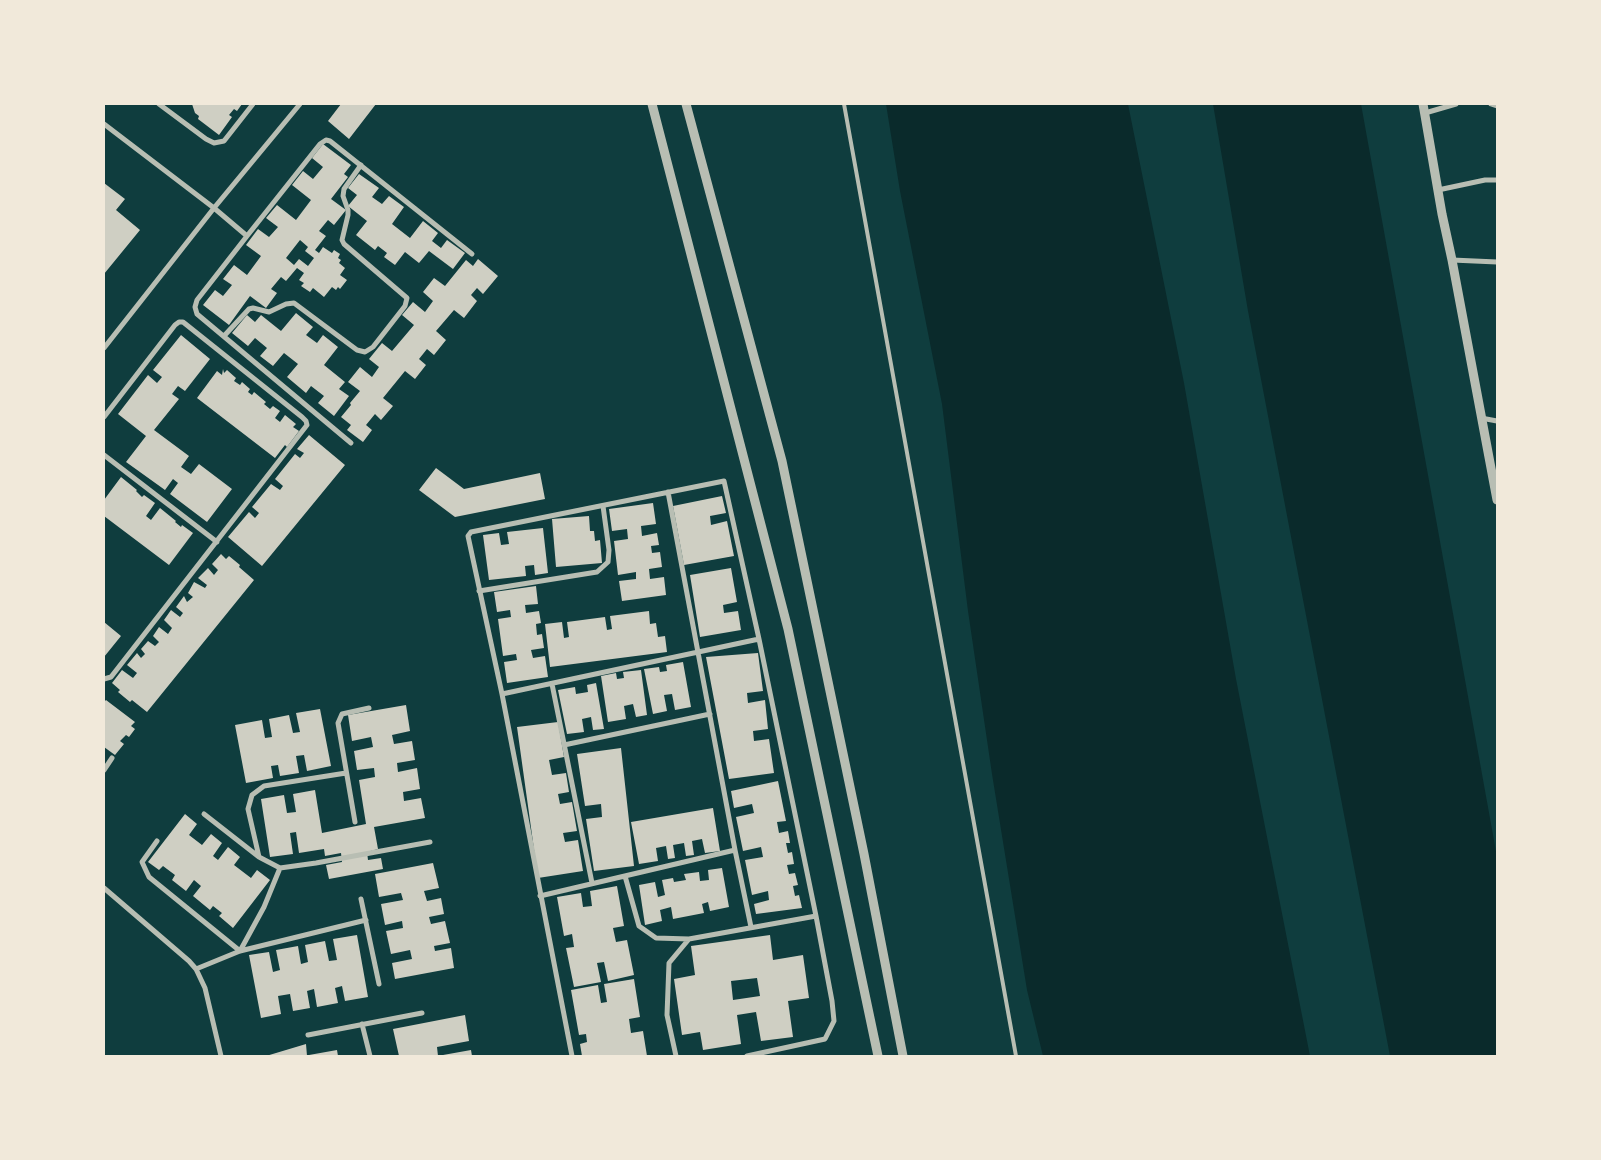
<!DOCTYPE html>
<html>
<head>
<meta charset="utf-8">
<style>
  body { margin:0 }
  #map { position:relative; width:1601px; height:1160px; overflow:hidden; background:#0f3d3e; font-family:"Noto Sans",sans-serif }
  canvas { display:block }
  .frame { position:absolute; inset:0; border:105px solid #f1e9da; pointer-events:none }
</style>
</head>
<body>
<div id="map">
<canvas width="1601" height="1160"></canvas>
<div class="frame"></div>
</div>
<script>
const context = document.querySelector('canvas').getContext('2d');
context.lineJoin = 'round';
function fillPath(path, color) { context.fillStyle = color; context.fill(path, 'evenodd'); }
const toPath = rows => new Path2D(rows.map(r => 'M' + r).join(''));
function strokePath(path, color, width, dash) { context.strokeStyle = color; context.lineWidth = width; context.lineCap = dash ? 'butt' : 'round'; context.setLineDash(dash || []); context.stroke(path); }
fillPath(toPath([
  [886,104,1128,104,1184,383,1236,679,1310,1056,1043,1056,1027,990,992,774,968,611,942,404,900,191],
  [1213,104,1361,104,1497,857,1497,1056,1390,1056,1248,311]
]), '#0a2a2b');
fillPath(toPath([
  [192,104,242,104,237,111,234,109,229,115,232,117,219,135,198,119,199,116,195,113],
  [341,104,376,104,349,139,328,121],
  [323,144,351,165,344,174,348,177,331,199,346,210,334,225,328,220,319,231,326,236,315,250,319,253,323,247,332,253,334,250,340,254,338,258,341,260,339,263,345,268,340,275,347,280,340,289,338,287,336,290,332,287,324,297,313,288,310,292,301,286,304,283,299,280,304,273,297,268,286,281,281,277,271,289,277,293,266,308,250,296,229,325,203,305,215,290,223,296,232,285,223,279,234,265,247,275,261,256,246,245,258,229,269,237,278,227,266,218,277,205,296,220,311,200,292,185,303,171,313,179,323,167,312,158],
  [300,240,308,247,305,251,314,258,308,266,299,259,294,265,286,258],
  [359,174,379,188,372,197,382,204,389,196,404,207,392,224,410,238,423,221,438,233,432,241,441,248,447,240,465,253,453,269,429,251,419,263,405,252,395,265,384,257,387,253,378,246,375,250,356,235,367,221,348,206,357,195,348,188],
  [104,183,125,199,116,210,140,230,104,274],
  [478,259,498,276,483,294,477,288,471,295,477,301,464,318,454,310,436,331,446,340,434,355,427,349,419,359,426,365,415,379,405,371,383,398,393,406,381,420,375,414,366,425,372,430,363,442,347,430,351,425,341,417,351,405,350,403,360,391,348,382,360,367,372,377,379,367,369,359,382,343,392,351,414,325,402,315,413,302,425,312,433,301,423,292,434,278,445,286,466,260,473,266],
  [296,313,313,327,306,335,317,343,323,335,338,347,324,365,345,382,339,389,349,396,334,416,318,403,324,396,311,386,306,393,287,377,298,364,284,353,273,366,260,356,267,348,255,338,248,346,232,333,247,315,255,322,261,315,281,331],
  [181,335,210,359,185,391,178,386,172,394,179,399,154,430,189,456,181,467,191,474,199,464,232,489,207,522,170,494,178,483,173,479,165,490,126,462,146,436,118,414,148,375,157,383,162,377,153,370],
  [223,369,224,373,227,370,236,378,234,381,240,385,242,382,250,389,248,392,252,395,254,392,266,402,264,404,270,409,273,406,280,411,275,418,280,422,285,415,296,424,293,427,299,431,287,447,285,445,275,458,197,398,217,371,222,375],
  [309,435,345,465,262,566,228,537,249,512,255,518,259,513,252,507,271,484,280,490,283,486,275,479,295,454,300,458,304,453,297,449],
  [436,468,464,489,540,473,545,499,455,517,419,490],
  [121,477,137,490,136,491,142,497,144,495,155,503,146,516,151,520,160,508,176,521,175,522,181,527,182,525,193,533,169,565,104,516,104,500],
  [722,496,726,513,710,516,711,525,727,521,734,556,684,565,673,506],
  [653,503,656,524,641,526,642,536,657,533,659,545,651,546,652,553,660,552,662,567,649,569,650,579,664,577,666,595,622,601,619,581,636,579,636,572,618,575,614,541,628,539,627,529,612,531,609,509],
  [589,516,590,531,594,531,595,541,600,540,602,563,556,567,552,519],
  [543,528,548,573,535,575,534,565,525,566,526,576,489,580,483,535,499,533,501,545,509,544,507,532],
  [221,554,226,559,229,556,240,565,239,567,254,580,147,712,132,700,130,702,118,692,120,690,112,683,122,670,133,678,137,673,127,665,137,653,141,658,145,654,141,649,148,641,155,646,159,642,153,636,159,627,168,634,172,628,164,620,171,610,180,617,183,613,176,607,184,596,187,602,193,597,188,593,194,582,205,588,207,585,198,578,208,568,214,575,218,570,212,564],
  [731,568,737,602,723,605,724,613,738,611,741,630,700,637,690,575],
  [536,586,538,604,525,605,526,613,539,611,541,623,536,624,537,635,542,634,544,648,531,650,533,658,545,656,548,677,507,683,504,662,517,660,516,654,503,656,498,619,511,617,510,610,497,612,494,592],
  [649,611,650,624,656,623,658,637,665,636,667,652,550,667,545,624,562,622,564,638,569,637,567,622,605,617,607,630,612,629,610,616],
  [104,622,121,636,104,657],
  [758,653,763,691,747,693,748,703,765,700,768,729,753,731,754,741,769,739,774,773,729,779,706,657],
  [683,662,691,707,675,710,672,694,664,695,667,711,653,714,644,669,659,667,660,672,667,671,666,665],
  [641,670,647,715,636,717,633,704,624,706,626,719,608,722,601,676,616,673,617,679,624,678,623,672],
  [596,683,604,729,593,730,591,717,582,719,584,732,567,734,558,690,575,687,576,694,588,692,587,685],
  [106,700,135,722,131,726,135,729,129,737,126,735,120,741,124,744,115,755,104,747,104,702],
  [406,705,410,731,392,735,394,744,412,741,415,760,397,763,398,772,417,768,420,789,403,792,404,801,421,798,425,818,374,827,378,849,367,852,368,860,381,858,383,869,329,879,326,865,342,862,341,853,325,856,324,849,299,853,296,832,290,833,293,854,270,857,261,799,284,795,287,813,296,812,293,794,315,790,322,833,366,824,359,780,375,777,374,768,357,770,354,751,373,747,371,737,352,741,348,715],
  [320,709,331,766,307,771,304,755,296,756,299,773,280,776,278,765,271,766,273,778,246,783,235,725,262,720,265,738,272,737,269,719,289,715,293,733,300,732,296,713],
  [558,722,564,757,549,760,552,775,566,773,569,792,558,794,560,804,572,802,577,831,563,833,565,842,578,840,583,871,538,878,517,727],
  [621,748,634,866,594,871,586,819,602,817,601,804,585,806,577,754],
  [778,781,786,821,777,822,779,833,788,831,790,843,786,843,788,853,792,852,794,864,787,865,789,874,795,873,798,885,793,886,795,896,799,895,802,908,756,914,754,904,769,900,768,891,752,895,745,860,763,857,761,847,743,851,736,817,754,813,752,804,734,808,731,791],
  [713,808,720,851,705,853,702,839,692,841,694,855,686,856,684,843,673,845,675,858,668,859,666,846,656,848,658,861,639,864,631,822],
  [185,814,197,824,189,835,202,845,211,834,222,843,213,856,218,860,228,847,240,857,234,865,251,878,257,870,270,880,233,928,219,916,222,913,213,906,210,910,193,896,201,886,194,880,186,891,172,880,175,875,163,866,159,870,148,862],
  [433,863,439,888,424,891,427,901,441,898,444,914,429,917,431,924,445,921,450,943,434,946,435,951,451,948,454,968,395,979,392,963,412,959,410,950,391,954,386,931,403,928,402,921,385,925,381,904,403,900,401,893,379,897,375,874],
  [722,868,729,907,710,911,708,902,702,904,704,913,673,919,671,907,660,910,662,921,645,925,639,885,655,882,658,897,665,895,662,880,673,878,674,882,686,880,684,874,699,872,700,881,709,880,708,870],
  [617,886,624,926,613,928,616,942,627,940,634,975,608,981,604,962,597,963,601,982,574,987,566,948,574,947,572,934,564,936,557,897,581,893,583,907,592,906,590,891],
  [357,935,368,997,345,1001,342,986,335,988,338,1003,317,1007,314,989,307,991,310,1008,293,1011,290,994,278,996,281,1014,261,1018,249,955,269,952,273,972,280,970,276,950,298,946,301,964,308,962,305,945,325,941,329,961,337,960,333,939],
  [770,935,773,960,803,955,809,998,788,1001,793,1037,761,1041,756,1012,737,1015,741,1044,703,1050,700,1032,682,1035,674,979,695,975,691,946],
  [757,978,760,996,733,1000,731,981],
  [634,979,640,1017,629,1019,631,1033,643,1031,647,1056,582,1056,580,1044,587,1042,586,1034,579,1035,571,990,598,985,601,1003,607,1002,604,984],
  [465,1015,469,1041,437,1047,438,1056,399,1056,393,1029],
  [306,1044,307,1056,266,1056],
  [337,1050,338,1056,309,1056,309,1055],
  [471,1050,472,1056,443,1056,443,1055]
]), '#cfcfc3');
strokePath(toPath([
  [844,104,1016,1056]
]), '#b8beb3', 4);
strokePath(toPath([
  [159,104,206,139,214,143,224,141,253,104],
  [1491,104,1497,106],
  [1425,113,1456,104],
  [104,124,214,208,247,236,197,300,195,307,197,314,351,443],
  [1438,190,1485,180,1497,180],
  [247,236,320,144,326,140,330,141,472,254],
  [1452,260,1497,262],
  [224,336,249,309,253,308,269,312,286,304,294,303,357,350,365,352,373,347,405,306,407,298,344,244,342,240,348,215,348,210,343,196,344,189,361,165],
  [104,348,214,208,300,104],
  [104,417,175,325,179,322,183,322,302,417,306,421,307,425,111,677,104,679],
  [1481,418,1497,421],
  [104,455,217,542],
  [668,492,735,850,751,927],
  [479,591,597,572,608,562,609,550,603,506],
  [552,684,592,883],
  [502,694,759,639],
  [564,745,710,714],
  [104,770,112,758],
  [346,773,264,786,252,795,248,809,259,857,280,868,316,863,430,842],
  [204,814,259,857],
  [355,822,338,723,342,714,369,708],
  [157,841,142,862,149,877,240,951],
  [625,876,639,926,656,938,689,939],
  [104,888,189,961,196,969,205,988,221,1056],
  [540,896,735,850],
  [361,899,379,984],
  [240,951,264,907,280,868],
  [196,969,240,951,366,920],
  [362,1024,370,1056],
  [308,1035,422,1013],
  [572,1056,502,694,468,536,471,532,724,481,759,639,816,916,689,939,669,963,667,1015,676,1056],
  [747,1056,825,1039,834,1021,832,1001,816,916]
]), '#b8beb3', 5);
strokePath(toPath([
  [652,104,788,629,878,1056],
  [686,104,782,461,864,854,903,1056],
  [1423,104,1442,214,1452,260,1497,500]
]), '#b8beb3', 9);
</script>
</body>
</html>
